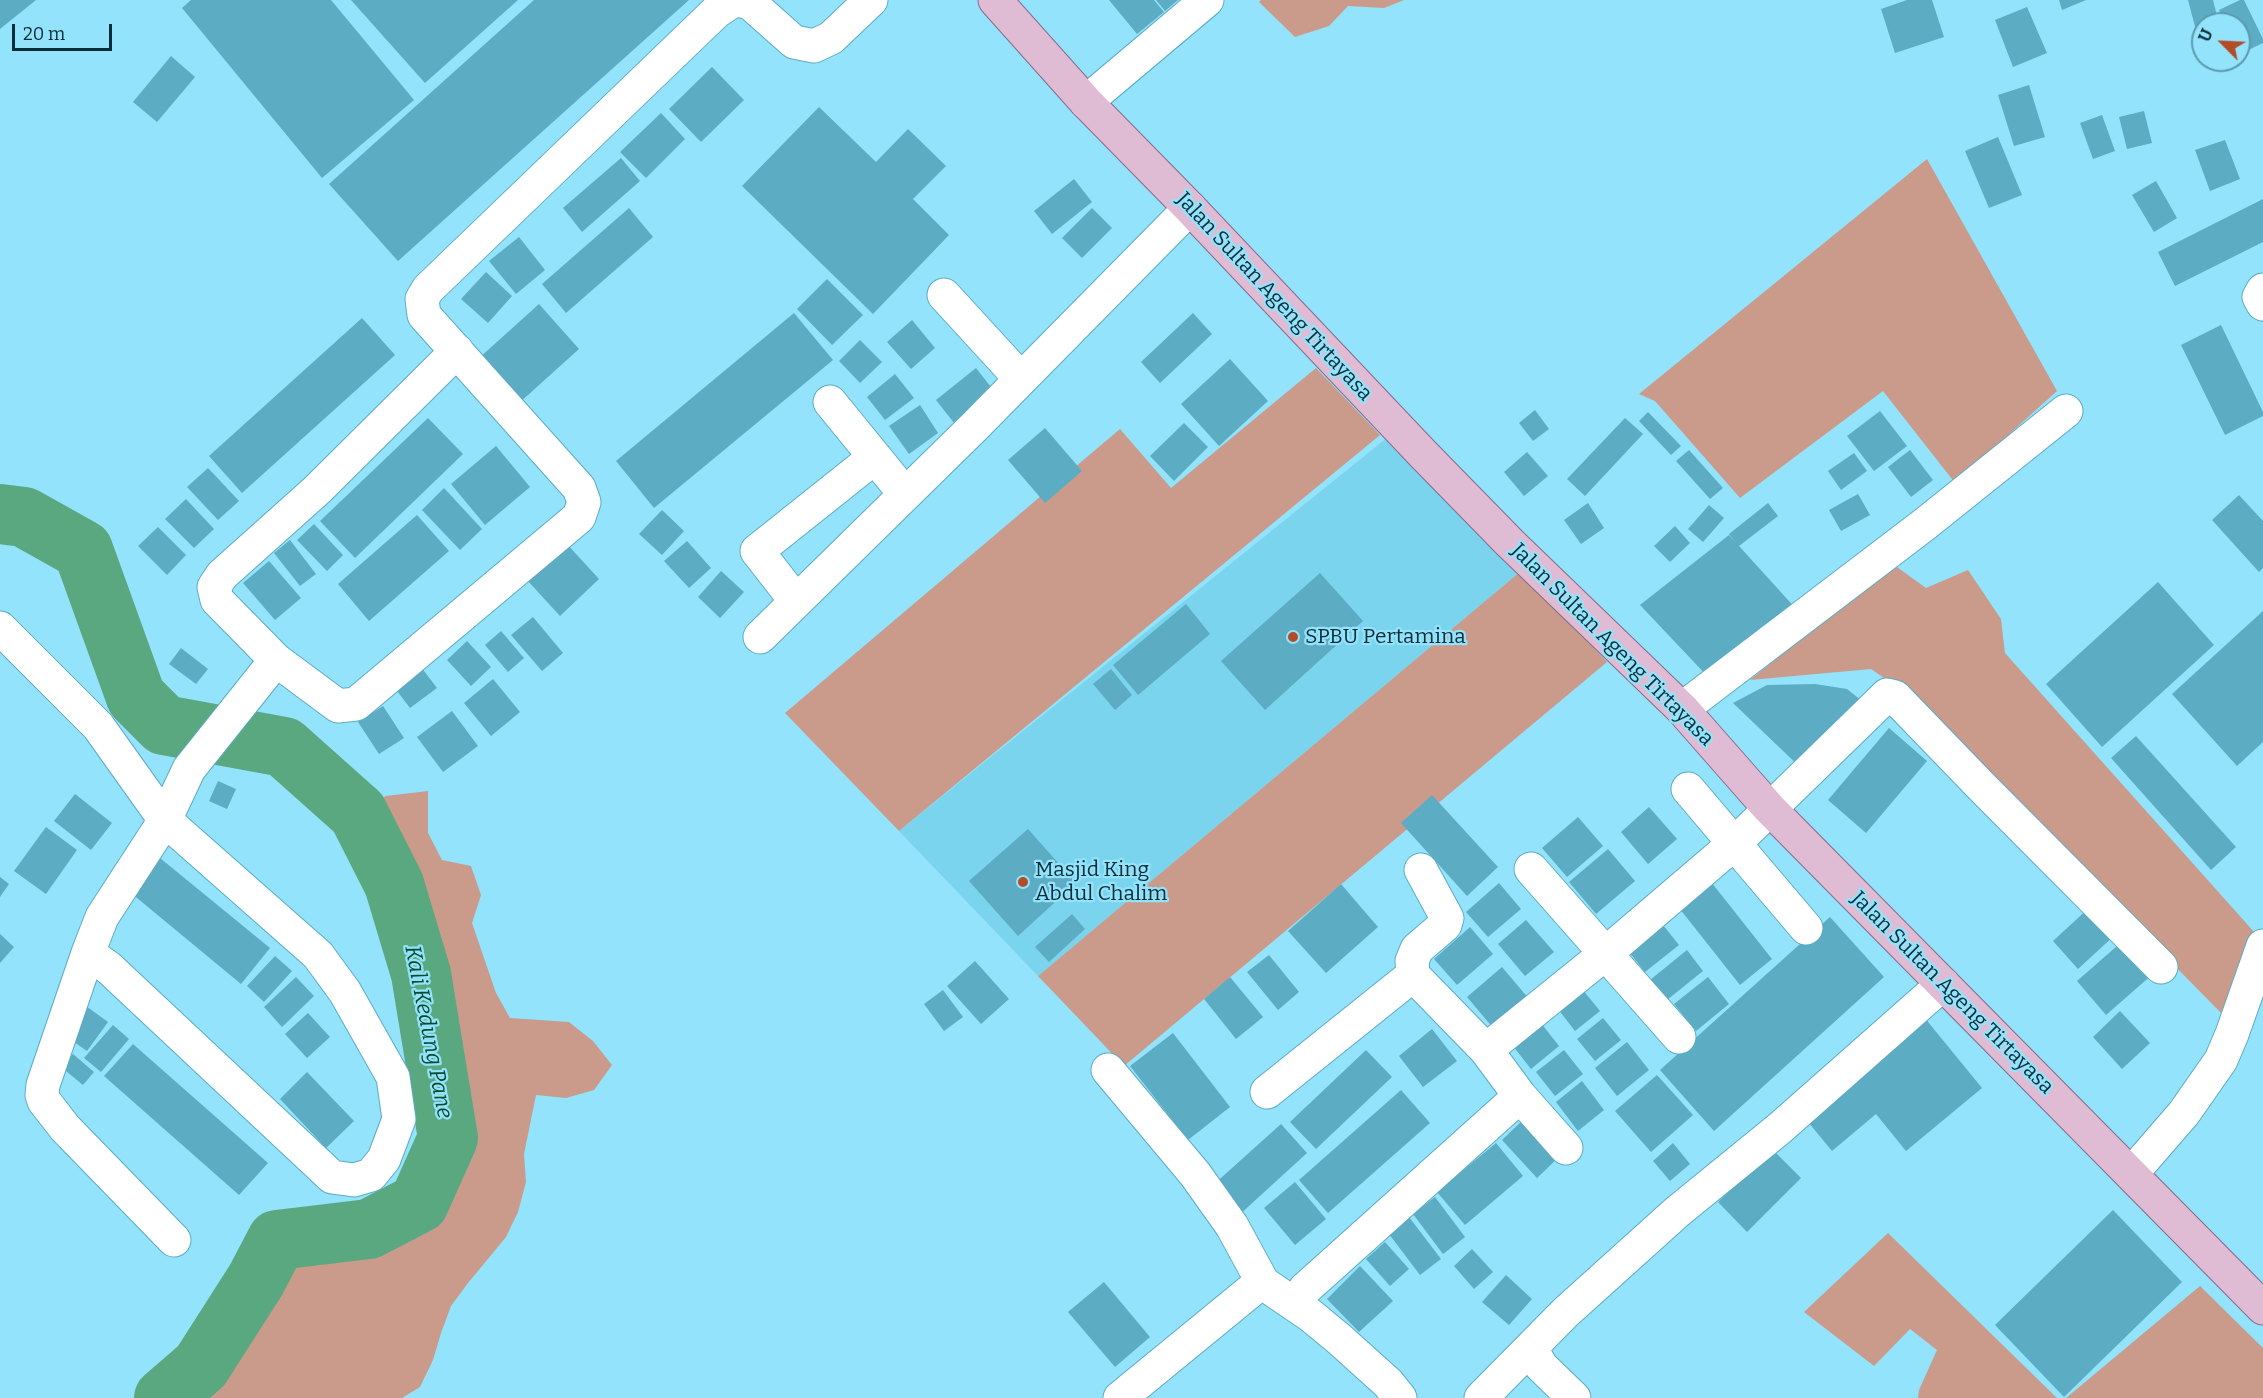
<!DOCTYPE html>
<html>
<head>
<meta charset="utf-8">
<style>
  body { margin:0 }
  #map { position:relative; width:2263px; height:1398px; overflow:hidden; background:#92e3fb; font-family:Bitter,serif }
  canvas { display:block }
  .north { position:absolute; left:2191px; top:12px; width:60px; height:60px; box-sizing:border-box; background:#92e3fb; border:2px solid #5c9aad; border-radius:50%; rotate:294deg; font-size:16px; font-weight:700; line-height:24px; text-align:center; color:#0a2d37 }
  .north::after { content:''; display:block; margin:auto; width:21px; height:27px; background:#b44c28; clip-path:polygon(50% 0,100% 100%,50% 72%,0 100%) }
  .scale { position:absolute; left:12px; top:24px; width:100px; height:27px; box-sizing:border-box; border:3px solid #0a2d37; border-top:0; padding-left:8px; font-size:18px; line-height:21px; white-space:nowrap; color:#0a2d37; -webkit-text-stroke:4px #92e3fb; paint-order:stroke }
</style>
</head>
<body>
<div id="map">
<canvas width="2263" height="1398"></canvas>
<div class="north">U</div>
<div class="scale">20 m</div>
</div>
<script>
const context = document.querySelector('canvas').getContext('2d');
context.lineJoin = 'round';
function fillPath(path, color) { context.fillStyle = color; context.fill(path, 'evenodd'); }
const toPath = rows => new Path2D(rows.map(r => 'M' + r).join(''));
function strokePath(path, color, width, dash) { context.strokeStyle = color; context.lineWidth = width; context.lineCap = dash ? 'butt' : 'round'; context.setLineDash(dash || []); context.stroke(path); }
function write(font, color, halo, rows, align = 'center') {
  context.font = font + ' Bitter,serif'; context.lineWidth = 4.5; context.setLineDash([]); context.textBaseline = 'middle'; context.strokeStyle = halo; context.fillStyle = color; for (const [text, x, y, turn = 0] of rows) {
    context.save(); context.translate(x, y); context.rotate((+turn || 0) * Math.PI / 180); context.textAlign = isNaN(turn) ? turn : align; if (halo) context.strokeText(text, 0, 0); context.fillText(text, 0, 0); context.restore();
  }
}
fillPath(toPath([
  [1388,437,1521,571,1038,976,899,831]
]), '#7ad4ee');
fillPath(toPath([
  [1261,0,1404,0,1384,8,1348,6,1329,26,1295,37,1259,2],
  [1927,159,2057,391,1955,483,1883,391,1740,498,1655,401,1639,394],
  [1316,368,1380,435,899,831,785,713,1120,429,1171,488],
  [1894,565,1926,588,1968,570,2001,619,2005,653,2255,933,2221,1013,1910,696,1871,669,1750,680],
  [1521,571,1607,662,1124,1066,1038,976],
  [428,791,428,833,442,860,471,866,481,895,472,923,496,993,510,1018,569,1022,593,1041,612,1065,594,1090,566,1098,536,1095,524,1154,526,1182,518,1212,506,1237,468,1283,451,1306,441,1333,433,1360,420,1387,402,1398,183,1398,211,1374,267,1286,285,1252,372,1242,429,1213,461,1140,433,971,405,879,368,805,386,796],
  [1888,1233,2057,1398,1918,1398,1919,1390,1937,1350,1910,1329,1874,1366,1804,1312],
  [2200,1286,2263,1348,2263,1398,2066,1398]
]), '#ca9b8b');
strokePath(toPath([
  [0,514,24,517,83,550,136,697,164,725,284,747,358,813,394,884,421,974,448,1138,419,1203,369,1229,277,1240,256,1280,201,1366,164,1398]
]), '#5aa87f', 60);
fillPath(toPath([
  [0,0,36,0,0,29],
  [191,0,331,0,414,100,322,178,182,8],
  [351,0,518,0,425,83],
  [534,0,689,0,398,261,329,184],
  [1109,0,1154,0,1164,12,1137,34],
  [1156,0,1178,0,1165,11],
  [1907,0,1932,0,1944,37,1895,53,1881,9],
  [2059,0,2086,0,2062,10],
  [2188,0,2213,0,2219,24,2203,24,2203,33,2197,34],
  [2240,0,2244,0,2263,39,2263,43,2240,54,2239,24,2226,24,2219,10],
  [2027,7,2047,53,2013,67,1995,20],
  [171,56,195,77,157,122,133,102],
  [712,67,744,100,701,142,669,109],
  [2029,85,2045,137,2014,146,1998,95],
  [819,107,876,162,908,129,946,166,913,199,949,235,873,314,742,186],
  [2144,111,2152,143,2127,149,2119,117],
  [661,113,685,139,646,178,620,152],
  [2102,115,2115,151,2093,159,2080,123],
  [1998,137,2022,195,1989,208,1965,151],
  [2225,140,2240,179,2210,191,2195,150],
  [621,158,640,181,582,232,563,208],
  [1074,179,1092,202,1052,234,1034,211],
  [2156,181,2177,218,2154,232,2132,195],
  [2263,199,2263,242,2175,286,2158,252],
  [629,208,653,237,566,313,542,284],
  [1092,208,1112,228,1082,258,1062,238],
  [519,237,545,270,516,294,489,261],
  [486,272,512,296,488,323,461,299],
  [827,279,863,315,832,345,797,309],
  [539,304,579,349,518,404,478,359],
  [794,313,833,360,654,508,616,461],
  [1193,313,1212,334,1160,383,1141,362],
  [362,318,395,355,242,493,209,456],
  [912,320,935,348,911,369,887,342],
  [2221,325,2263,412,2263,416,2225,435,2181,345],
  [860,340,882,362,860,383,839,361],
  [1230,359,1268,401,1219,446,1181,404],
  [976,368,998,396,958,428,936,400],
  [895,374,914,398,885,420,867,397],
  [920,405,938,433,909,454,889,426],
  [1535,410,1549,429,1533,441,1519,423],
  [1880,411,1907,446,1874,471,1847,436],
  [1648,412,1681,446,1671,455,1639,421],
  [428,418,463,454,355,558,320,521],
  [1625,418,1643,434,1585,496,1567,479],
  [1184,423,1208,447,1174,481,1150,456],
  [1045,428,1082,471,1045,503,1008,460],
  [496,446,530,487,485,525,451,484],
  [1689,450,1723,488,1710,499,1676,461],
  [1910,450,1933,480,1911,497,1888,467],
  [1527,452,1548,476,1524,496,1504,472],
  [1854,453,1867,471,1841,490,1828,471],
  [208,468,239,501,218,520,187,487],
  [444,488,482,529,460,550,422,510],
  [1858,494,1870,515,1841,531,1829,510],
  [2239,495,2263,521,2263,568,2259,572,2212,520],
  [186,499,214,529,194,548,165,519],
  [1588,503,1604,528,1581,544,1564,520],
  [1768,503,1778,516,1739,546,1798,611,1710,679,1640,605,1729,535,1736,543,1729,534],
  [1709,505,1724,518,1703,542,1688,529],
  [662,510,684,531,662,555,639,534],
  [417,515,449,551,369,621,338,584],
  [314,524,343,555,327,571,297,540],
  [1675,526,1690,543,1670,562,1654,546],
  [158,527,186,555,167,575,138,546],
  [290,540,316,574,300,586,274,553],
  [687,541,711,568,689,588,664,561],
  [566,543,599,579,560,616,527,580],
  [269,561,301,598,275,620,243,583],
  [721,571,744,592,720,618,698,597],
  [1320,573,1363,621,1265,710,1221,661],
  [2158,582,2214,645,2102,747,2046,684],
  [1186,604,1210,634,1138,695,1113,665],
  [2263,611,2263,742,2237,766,2172,694],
  [533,617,563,653,542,671,511,635],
  [501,631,524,658,508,672,485,645],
  [467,641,491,667,471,686,447,660],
  [181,648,208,669,196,684,169,664],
  [421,667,437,688,410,708,394,687],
  [1111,669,1132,695,1115,710,1093,684],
  [493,679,520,712,491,736,464,703],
  [1815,684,1847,689,1867,705,1804,771,1733,703,1767,685],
  [383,706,404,738,379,754,358,722],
  [452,711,478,746,443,772,417,737],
  [1889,728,1927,761,1866,833,1828,800],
  [2136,736,2236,847,2211,870,2111,758],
  [218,781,236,789,227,809,209,801],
  [75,794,112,823,91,850,54,821],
  [1432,795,1498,867,1467,896,1401,823],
  [1649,807,1677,839,1648,864,1621,832],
  [1578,817,1603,846,1567,877,1542,848],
  [46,827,77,850,46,894,14,871],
  [1028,829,1076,883,1018,936,969,881],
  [1608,849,1635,881,1596,914,1569,882],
  [160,858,270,948,241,984,131,893],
  [1704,873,1772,959,1740,985,1672,899],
  [0,877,9,884,0,897],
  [1499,883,1521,909,1488,937,1466,912],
  [1341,884,1378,927,1326,973,1288,931],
  [2091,906,2116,934,2078,969,2053,941],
  [1072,914,1085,929,1049,962,1035,947],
  [1655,915,1679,945,1645,972,1621,942],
  [1830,917,1884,977,1714,1131,1660,1070],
  [1526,920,1554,952,1525,976,1498,944],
  [1470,927,1493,954,1457,985,1434,959],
  [0,934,14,947,0,963],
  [2125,939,2154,973,2106,1015,2077,981],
  [1687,950,1703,971,1667,1000,1650,980],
  [1269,955,1299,992,1278,1010,1247,972],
  [275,956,292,971,264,1002,247,986],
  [975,961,1009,999,981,1024,947,986],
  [1502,967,1529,999,1494,1029,1467,997],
  [296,977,314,996,282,1027,264,1007],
  [1230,977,1263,1017,1236,1039,1204,999],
  [1708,977,1729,1004,1696,1031,1674,1004],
  [1578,984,1600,1011,1575,1031,1554,1004],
  [943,990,963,1017,944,1031,924,1004],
  [86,1006,108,1022,87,1051,64,1035],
  [2120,1011,2150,1043,2122,1069,2093,1037],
  [308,1013,330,1037,307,1058,285,1034],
  [1924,1017,1982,1088,1906,1151,1876,1114,1832,1151,1804,1117],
  [1537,1018,1559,1046,1531,1069,1509,1041],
  [1603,1018,1621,1040,1595,1061,1577,1039],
  [113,1025,129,1039,101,1072,84,1058],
  [1432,1029,1457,1061,1423,1087,1399,1056],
  [1173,1033,1230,1107,1188,1140,1130,1066],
  [1627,1042,1649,1070,1617,1096,1595,1068],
  [133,1044,268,1163,239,1195,104,1076],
  [1366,1050,1392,1077,1316,1149,1290,1122],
  [1564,1050,1583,1074,1555,1096,1536,1072],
  [73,1054,94,1072,83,1085,61,1067],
  [307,1072,354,1121,326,1148,280,1099],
  [1657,1075,1693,1115,1651,1152,1615,1111],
  [1582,1081,1604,1110,1578,1131,1556,1102],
  [1401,1090,1430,1123,1328,1213,1299,1180],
  [1525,1118,1560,1156,1537,1178,1502,1140],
  [1281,1124,1307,1153,1238,1216,1212,1186],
  [1496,1143,1523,1176,1465,1225,1437,1192],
  [1673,1143,1690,1164,1670,1181,1653,1161],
  [1772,1149,1801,1178,1747,1232,1718,1202],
  [1295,1182,1326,1219,1295,1245,1264,1208],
  [1435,1197,1465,1237,1443,1254,1413,1214],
  [2113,1210,2182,1282,2064,1397,1995,1325],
  [1409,1217,1441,1259,1420,1275,1389,1234],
  [1385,1242,1409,1269,1390,1286,1366,1259],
  [1472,1249,1493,1272,1474,1289,1454,1266],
  [1360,1266,1393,1301,1359,1332,1327,1299],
  [1506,1275,1532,1299,1509,1325,1482,1302],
  [1104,1282,1150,1337,1115,1367,1068,1312]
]), '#5cacc3');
const minor = toPath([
  [737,0,750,3,794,42,814,46,831,38,871,0],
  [1086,102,1207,0],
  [2263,290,2259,297,2263,304],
  [944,295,1021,379],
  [457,351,317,490,222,575,214,587,217,600,276,660,338,706,356,704,579,517,584,502,579,488,424,315,422,299,428,289,716,12,734,0],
  [830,402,905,494],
  [796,601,757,551,875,457],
  [0,628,98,726,165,820,318,955,345,992,393,1077,399,1119,384,1159,371,1175,354,1180,332,1177,109,968,88,953,102,917,165,820,189,769,276,660],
  [760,637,974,427,1190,208],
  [1682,709,1925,524,2066,411],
  [1688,789,1806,928],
  [1531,869,1679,1037],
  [1421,870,1447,918,1445,925,1417,949,1412,961,1413,975,1486,1050,1520,1096,1566,1148],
  [88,953,43,1085,42,1095,44,1101,65,1128,174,1240],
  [1486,1050,1605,954,1735,843,1887,695,1895,697,1981,786,2161,967],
  [1108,1070,1195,1174,1232,1226,1263,1283],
  [1267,1092,1413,975],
  [2132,1173,2184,1113,2221,1060,2232,1034,2263,946],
  [1305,1289,1520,1096],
  [1531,1348,1541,1366,1574,1398],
  [1120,1398,1253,1289,1263,1283,1310,1315,1338,1338,1388,1383,1400,1398],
  [1481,1398,1566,1312,1677,1212,1780,1128,1943,984]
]);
const major = toPath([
  [995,0,1086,102,1190,208,1423,454,1510,543,1682,709,1769,808,2263,1308]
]);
strokePath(minor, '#5bacc3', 35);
strokePath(major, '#876b8b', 35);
strokePath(minor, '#fff', 33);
strokePath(major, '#e0bbd4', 33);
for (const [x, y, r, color] of [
  [1293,637,6,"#b44c28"],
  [1023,882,6,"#b44c28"]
]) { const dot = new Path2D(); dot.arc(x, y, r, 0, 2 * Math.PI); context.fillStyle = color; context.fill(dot); strokePath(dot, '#92e3fb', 2); }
write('21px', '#0a2d37', '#92e3fb', [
  ["Jalan Sultan Ageng Tirtayasa",1274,297,47],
  ["Jalan Sultan Ageng Tirtayasa",1612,645,45],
  ["Jalan Sultan Ageng Tirtayasa",1952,993,45]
]);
write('21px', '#0a2d37', '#92e3fb', [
  ["SPBU Pertamina",1305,637],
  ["Masjid King",1035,870],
  ["Abdul Chalim",1035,894]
], 'left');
write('italic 22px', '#0a4a2e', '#92e3fb', [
  ["Kali Kedung Pane",428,1032,79]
]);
</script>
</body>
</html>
